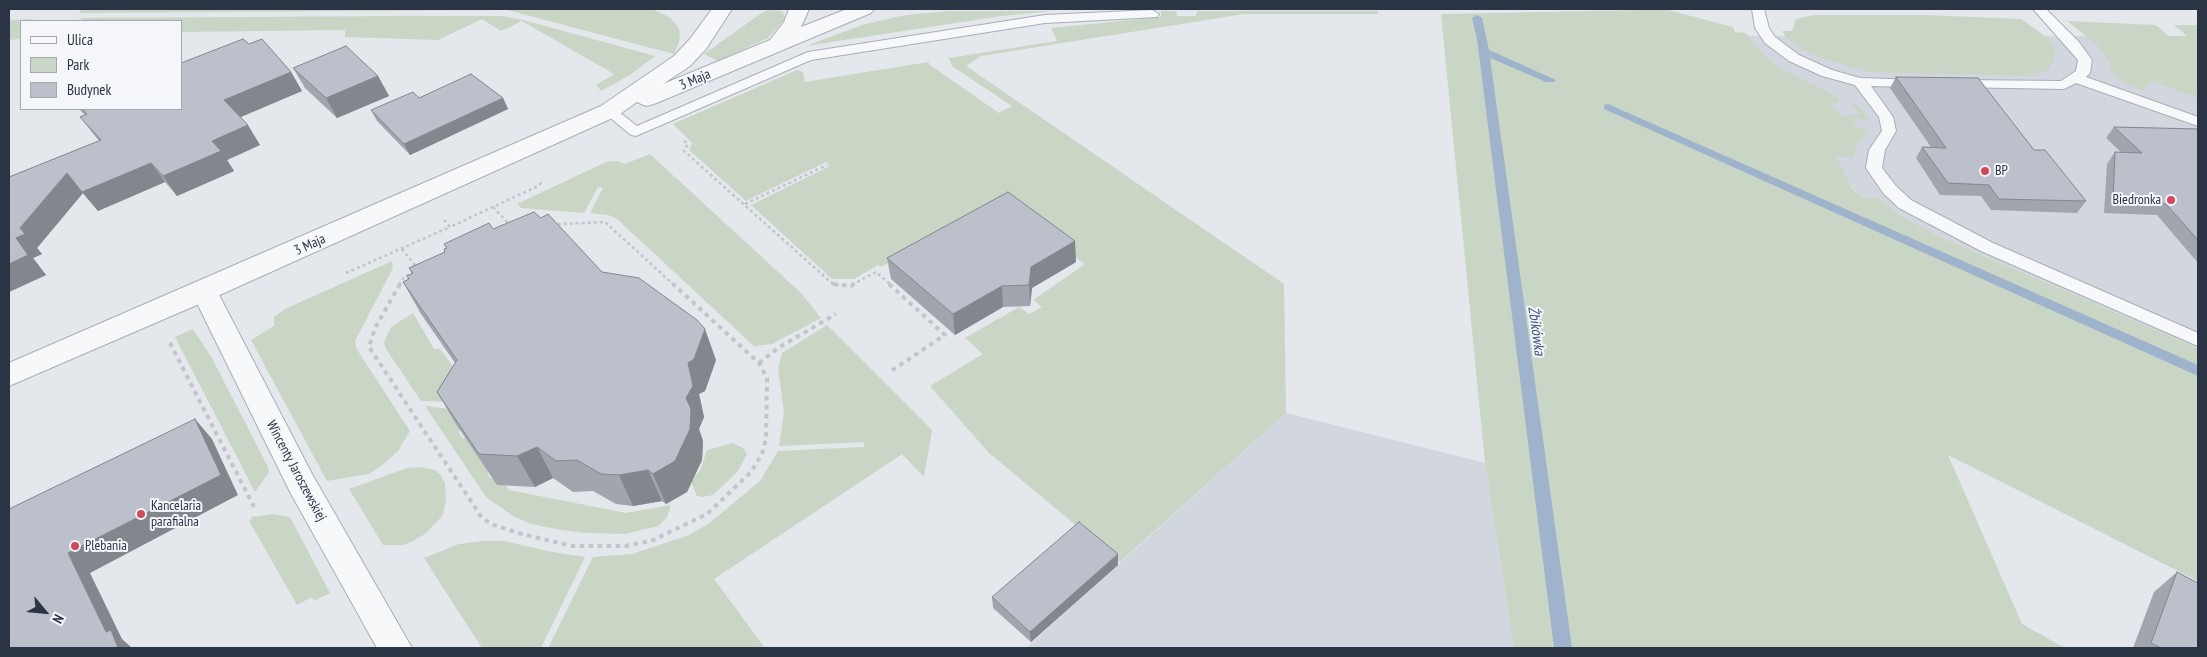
<!DOCTYPE html>
<html>
<head>
<meta charset="utf-8">
<style>
  body { margin:0 }
  #map { position:relative; width:2207px; height:657px; overflow:hidden; background:#e4e7ec; font-family:"PT Sans Narrow",sans-serif }
  canvas { display:block }
  .frame { position:absolute; inset:0; border:10px solid #2b3445; pointer-events:none }
  .legend { position:absolute; left:20px; top:20px; width:162px; height:90px; box-sizing:border-box; background:#f4f6f9; border:1px solid #a4a8b1; margin:0; padding:6px 9px; list-style:none; font-size:15px; color:#2b3445 }
  .legend li { display:flex; align-items:center; gap:10px; height:25px }
  .legend b { width:25px; border:1px solid #a4a8b1 }
  .north { position:absolute; left:20px; top:587px; width:50px; height:50px; -webkit-text-stroke:4px #f4f6f9; paint-order:stroke; rotate:118deg; font-size:14px; font-weight:700; line-height:20px; text-align:center; color:#2b3445 }
  .north::after { content:''; display:block; margin:auto; width:18px; height:22px; background:#2b3445; clip-path:polygon(50% 0,100% 100%,50% 72%,0 100%) }
</style>
</head>
<body>
<div id="map">
<canvas width="2207" height="657"></canvas>
<div class="frame"></div>
<ul class="legend">
<li><b style="height:6px;background:#f7f8fa"></b>Ulica</li>
<li><b style="height:14px;background:#c9d6c5"></b>Park</li>
<li><b style="height:14px;background:#bbc0ca"></b>Budynek</li>
</ul>
<div class="north">N</div>
</div>
<script>
const context = document.querySelector('canvas').getContext('2d');
context.lineJoin = 'round';
function fillPath(path, color) { context.fillStyle = color; context.fill(path, 'evenodd'); }
const toPath = rows => new Path2D(rows.map(r => 'M' + r).join(''));
function strokePath(path, color, width, dash) { context.strokeStyle = color; context.lineWidth = width; context.lineCap = dash ? 'butt' : 'round'; context.setLineDash(dash || []); context.stroke(path); }
function write(font, color, halo, rows, align = 'center') {
  context.font = font + ' "PT Sans Narrow",sans-serif'; context.lineWidth = 4; context.setLineDash([]); context.textBaseline = 'middle'; context.strokeStyle = halo; context.fillStyle = color; for (const [text, x, y, turn = 0] of rows) {
    context.save(); context.translate(x, y); context.rotate((+turn || 0) * Math.PI / 180); context.textAlign = isNaN(turn) ? turn : align; if (halo) context.strokeText(text, 0, 0); context.fillText(text, 0, 0); context.restore();
  }
}
fillPath(toPath([
  [1714,36,2198,36,2198,348,1940,237,1903,217,1878,198,1862,198],
  [1286,413,1485,463,1514,648,1026,648]
]), '#d2d6de');
fillPath(toPath([
  [82,9,652,9,671,18,679,29,680,39,674,54,507,10,79,13],
  [775,10,783,12,785,19,768,38,718,61,704,54,756,17,766,11],
  [1642,10,1668,10,1733,27,1735,32,1746,33,1765,57,1785,71,1836,96,1840,102,1830,103,1842,116,1860,114,1849,102,1859,106,1870,120,1854,118,1856,127,1869,130,1856,147,1854,157,1836,157,1851,187,1862,198,1878,198,1903,217,1940,237,2198,348,2198,581,1948,455,2022,624,2065,648,1514,648,1485,463,1441,14],
  [948,11,1052,11,1001,16,806,46,865,24,906,15],
  [1161,11,1176,11,1177,16,1196,16,1197,11,1378,11,1378,14,1244,14,981,56,966,66,1284,284,1286,413,1120,562,989,453,930,386,983,354,965,338,1019,307,1029,314,1042,307,1033,300,1085,264,1014,212,979,213,881,267,878,265,854,279,832,279,751,205,830,166,826,162,746,201,689,150,692,143,673,124,797,70,803,72,805,82,928,62,930,65,999,113,1012,106,952,66,949,58,1057,41,1051,28,1161,17],
  [1815,15,1925,15,2021,19,2048,38,2053,44,2055,57,2048,70,2027,76,1871,72,1822,59,1800,48,1788,39,1782,31,1792,31,1796,19],
  [407,16,502,16,523,20,655,56,630,75,601,91,596,85,614,74,522,21,501,31,482,19,438,40,345,37,345,30,181,32,181,21,85,21,79,18],
  [33,19,32,21,21,21,21,39,9,40,9,20],
  [2067,21,2156,25,2168,36,2187,36,2174,25,2198,25,2198,98,2151,81,2142,91,2120,80,2111,71,2110,63,2096,44],
  [650,154,802,294,821,318,772,344,754,346,617,219,608,215,590,213,603,188,598,187,584,213,521,208,517,204,606,162,617,161,625,164],
  [392,261,393,268,355,341,356,348,410,431,398,451,380,467,369,474,327,481,251,340,274,326,274,317,285,309],
  [413,313,434,349,440,349,472,392,453,402,421,401,386,349,384,342,391,327],
  [827,325,932,430,924,477,902,454,714,579,765,648,548,648,593,557,632,554,689,535,711,522,760,481,778,451,864,447,864,442,779,446,784,413,778,369,782,353],
  [193,329,212,358,268,467,269,472,255,492,175,337],
  [425,406,450,409,464,428,458,432,463,439,469,436,494,469,487,473,490,478,500,477,509,490,626,513,671,505,667,517,658,526,625,534,585,533,561,530,531,524,513,516,486,497],
  [733,443,743,448,747,454,738,471,713,495,702,497,697,496,691,481,700,471,707,450],
  [420,467,435,470,440,474,445,483,446,499,443,515,425,534,413,541,404,545,383,545,349,489,407,468],
  [273,514,290,517,330,593,314,601,312,597,297,605,249,521,252,519,251,517],
  [483,541,504,541,552,552,585,557,541,648,482,648,424,558,459,544]
]), '#c9d6c5');
fillPath(toPath([
  [1477,15,1482,18,1489,50,1556,80,1554,82,1546,82,1490,58,1572,648,1554,648,1477,39,1472,18,1477,15],
  [1608,104,2198,365,2198,376,1604,109,1604,105,1608,104]
]), '#9fb4cc');
const service = toPath([
  [1752,9,1764,9,1769,28,1775,37,1799,55,1832,70,1860,78,1920,80,1922,83,1920,86,1915,87,1871,86,1893,117,1896,131,1885,150,1882,168,1896,186,1911,200,1993,243,2198,333,2198,346,1981,251,1899,208,1884,194,1866,168,1869,150,1882,131,1879,117,1855,85,1822,76,1789,61,1765,43,1755,28,1752,9],
  [2033,9,2046,9,2078,41,2092,60,2090,73,2086,77,2198,117,2198,126,2076,83,2064,89,1953,87,1951,84,1958,80,2061,81,2076,71,2078,60,2033,9],
  [1152,10,1159,14,1157,17,1045,23,811,60,636,136,631,135,602,111,609,107,614,108,637,126,808,52,1045,15,1152,10]
]);
const minor = toPath([
  [204,282,213,284,217,291,312,474,412,648,377,648,290,492,191,291,195,284,204,282]
]);
const tertiary = toPath([
  [712,9,732,9,706,49,690,66,663,84,770,40,784,22,789,9,809,9,801,27,847,9,874,9,871,13,654,104,646,106,637,102,617,116,213,298,9,386,9,363,601,106,674,56,690,39,712,9]
]);
strokePath(service, '#a9aeb7', 2);
strokePath(minor, '#a9aeb7', 2);
strokePath(tertiary, '#a9aeb7', 2);
strokePath(toPath([
  [684,141,688,144,684,151,834,285,841,285],
  [745,204,827,165],
  [493,207,510,225],
  [444,220,450,227,536,187,544,181],
  [402,249,417,268],
  [346,273,450,227],
  [399,285,404,277,519,226,605,222,674,285],
  [852,285,876,272,891,285]
]), '#c2c5cb', 2.5, [3, 3]);
strokePath(toPath([
  [400,284,375,328,369,347,482,518,491,524,518,533,572,546,625,546,651,541,707,514,751,472,762,454,766,439,767,378,759,363,673,284],
  [833,284,851,286,854,284],
  [889,284,945,335,891,371],
  [170,343,254,507],
  [759,363,778,348,836,314]
]), '#c2c5cb', 4, [4.5, 4.5]);
fillPath(service, '#f7f8fa');
fillPath(minor, '#f7f8fa');
fillPath(tertiary, '#f7f8fa');
fillPath(toPath([
  [182,64,291,72,302,91,241,117,260,145,227,160,234,171,177,196,165,182,98,211,83,193,37,248,42,254,33,258,46,275,9,292,9,177,99,141,80,117,85,115,79,109,181,109],
  [293,68,378,76,389,96,337,118,305,88],
  [1896,77,2034,150,2086,201,2077,213,1991,210,1981,196,1940,195,1916,158,1922,147,1931,147,1890,88],
  [419,98,503,98,508,109,410,155,377,121,371,110],
  [2114,127,2198,129,2198,263,2157,215,2104,213,2107,164,2115,152,2121,152,2106,138],
  [493,229,602,272,716,360,705,391,699,394,704,417,699,429,703,441,702,460,687,492,666,504,662,501,633,506,616,504,593,491,573,492,553,478,535,487,497,485,456,424,437,392,455,363,421,314,403,282,408,279,407,276,412,274,409,268,445,252,444,249,446,248,444,244],
  [887,258,1076,262,1032,288,1030,306,1003,307,955,335,891,279],
  [1118,565,1031,642,993,608,992,597],
  [2177,572,2198,648,2133,648,2154,592]
]), '#a1a5ae');
fillPath(toPath([
  [291,72,302,91,236,119,224,100],
  [378,76,389,96,337,118,326,98],
  [503,98,508,109,410,155,404,144],
  [248,125,260,145,227,160,234,171,177,196,163,176,212,141],
  [151,163,165,182,98,211,82,192],
  [67,173,83,193,37,248,42,254,33,258,46,275,9,292,9,264,16,238,20,228],
  [1075,241,1076,262,1032,288,1030,306,1029,285,1031,267],
  [1002,286,1003,307,955,335,953,314],
  [705,329,716,360,705,391,699,394,704,417,699,429,703,441,702,460,687,492,666,504,653,474,686,398,688,363],
  [195,419,212,439,238,495,90,573,122,639,132,648,118,648,106,632,68,553],
  [537,447,553,478,535,487,517,456],
  [648,470,662,501,633,506,619,475],
  [1118,554,1118,565,1031,642,1030,632]
]), '#83868d');
const building = toPath([
  [243,39,249,44,262,39,291,72,224,100,248,125,212,141,221,151,163,176,151,163,82,192,67,173,20,228,25,234,16,238,28,255,9,264,9,177,101,140,80,117,87,114,82,109,181,109,181,63,243,39],
  [346,46,378,76,326,98,293,68,346,46],
  [471,74,503,98,404,144,371,110,413,92,419,98,471,74],
  [1896,77,1978,78,2034,150,2045,150,2086,201,1999,199,1989,185,1948,183,1922,147,1946,148,1896,77],
  [2114,127,2198,129,2198,240,2166,204,2113,202,2115,152,2142,153,2114,127],
  [1008,192,1075,241,1031,267,1029,285,1002,286,953,314,887,258,1008,192],
  [534,212,541,218,548,214,602,272,639,278,697,320,705,329,694,359,688,363,693,386,686,398,691,409,690,429,675,461,653,474,648,470,619,475,601,474,577,460,556,461,537,447,517,456,479,454,437,392,457,360,403,282,409,279,407,276,413,273,409,268,445,252,444,249,447,248,444,244,489,223,493,229,534,212],
  [195,419,221,475,68,553,106,632,111,630,118,648,9,648,9,509,195,419],
  [1079,522,1118,554,1030,632,992,597,1079,522],
  [2177,572,2198,583,2198,648,2161,648,2151,643,2177,572]
]);
fillPath(building, '#bbc0ca');
strokePath(building, '#83868d', 1);
for (const [x, y, r, color] of [
  [1985,171,5,"#d1495b"],
  [2171,200,5,"#d1495b"],
  [141,514,5,"#d1495b"],
  [75,546,5,"#d1495b"]
]) { const dot = new Path2D(); dot.arc(x, y, r, 0, 2 * Math.PI); context.fillStyle = color; context.fill(dot); strokePath(dot, '#f4f6f9', 2); }
write('14px', '#2b3445', '#f4f6f9', [
  ["3 Maja",695,80,-23],
  ["3 Maja",310,245,-24],
  ["Wincenty Jaroszewskiej",296,471,62]
]);
write('14px', '#2b3445', '#f4f6f9', [
  ["BP",1995,171],
  ["Biedronka",2161,200,"right"],
  ["Kancelaria",151,506],
  ["parafialna",151,522],
  ["Plebania",85,546]
], 'left');
write('italic 15px', '#34527a', '#f4f6f9', [
  ["Żbikówka",1536,331,82]
]);
</script>
</body>
</html>
